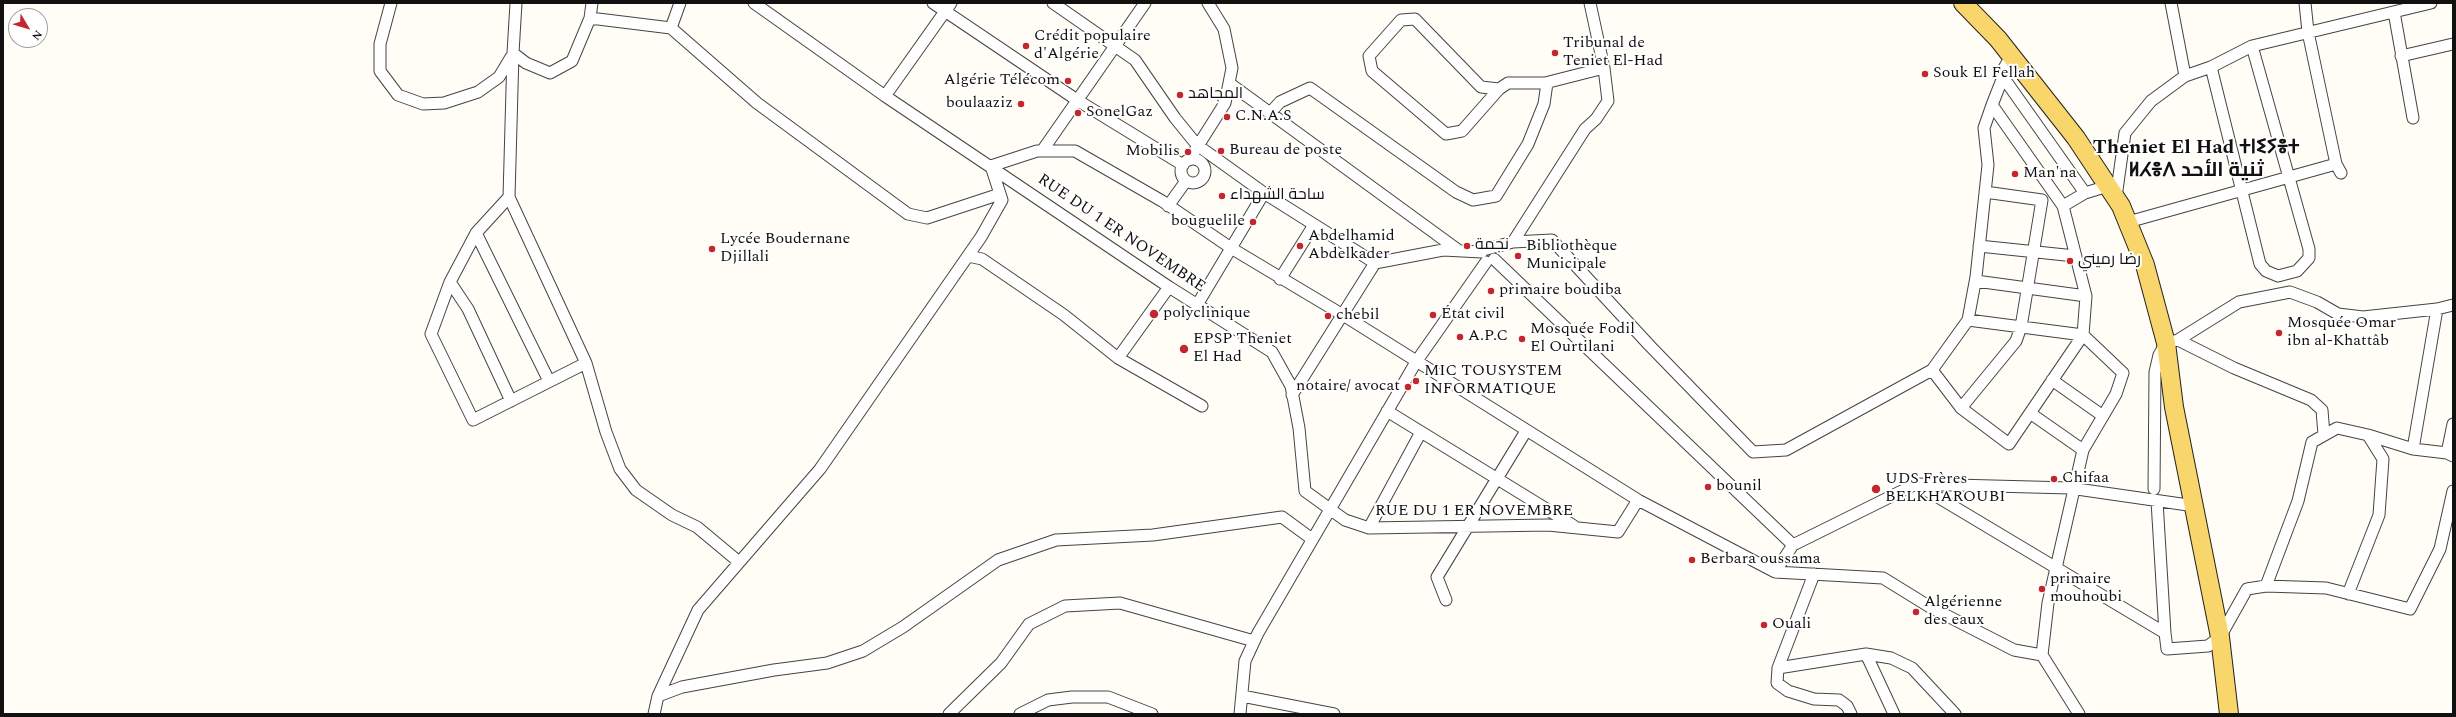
<!DOCTYPE html>
<html>
<head>
<meta charset="utf-8">
<style>
  body { margin:0 }
  #map { position:relative; width:2456px; height:717px; overflow:hidden; background:#fffdf5; font-family:Spectral,serif }
  canvas { display:block }
  .frame { position:absolute; inset:0; border:4px solid #111; pointer-events:none }
  .north { position:absolute; left:8px; top:8px; width:40px; height:40px; box-sizing:border-box; background:#fff; border:1px solid #a0a0a0; border-radius:50%; rotate:128deg; font-size:11px; font-weight:700; line-height:16px; text-align:center; color:#111 }
  .north::after { content:''; display:block; margin:auto; width:14px; height:18px; background:#c4262e; clip-path:polygon(50% 0,100% 100%,50% 72%,0 100%) }
</style>
</head>
<body>
<div id="map">
<canvas width="2456" height="717"></canvas>
<div class="frame"></div>
<div class="north">N</div>
</div>
<script>
const context = document.querySelector('canvas').getContext('2d');
context.lineJoin = 'round';
const toPath = rows => new Path2D(rows.map(r => 'M' + r).join(''));
function strokePath(path, color, width, dash) { context.strokeStyle = color; context.lineWidth = width; context.lineCap = dash ? 'butt' : 'round'; context.setLineDash(dash || []); context.stroke(path); }
function write(font, color, halo, rows, align = 'center') {
  context.font = font + ' Spectral,Cairo,"Noto Sans Tifinagh",serif'; context.lineWidth = 4; context.setLineDash([]); context.textBaseline = 'middle'; context.strokeStyle = halo; context.fillStyle = color; for (const [text, x, y, turn = 0] of rows) {
    context.save(); context.translate(x, y); context.rotate((+turn || 0) * Math.PI / 180); context.textAlign = isNaN(turn) ? turn : align; if (halo) context.strokeText(text, 0, 0); context.fillText(text, 0, 0); context.restore();
  }
}
const street = toPath([
  [391,3,380,44,380,71,398,95,423,104,444,103,478,92,499,77,511,57],
  [516,3,513,53,526,63,550,73,572,61,590,18,592,3],
  [680,3,671,28,757,103,908,214,927,218,1000,194],
  [754,3,885,96,1169,287,1272,352,1291,386,1299,428,1305,491,1345,520,1369,528,1548,525,1618,532,1638,500],
  [933,3,1077,100,1183,165],
  [1053,3,1135,60,1175,118,1197,145,1264,193,1375,263,1443,250,1482,252],
  [2171,3,2185,76],
  [2305,3,2308,32,2336,164,2341,173],
  [2394,12,2413,118],
  [590,18,671,28],
  [513,53,509,197,586,363,606,432,620,469,636,490,672,515,697,527,739,562],
  [2401,56,2453,44],
  [2211,67,2260,264,2266,271,2278,276,2297,271,2309,258,2309,249,2252,46],
  [2003,77,2085,193,2108,186],
  [1229,83,1458,250],
  [1499,89,1462,131,1446,134,1372,71,1369,56,1401,20,1415,19,1481,87,1499,89,1508,83,1545,83,1604,68],
  [885,96,951,3],
  [1270,113,1280,102,1310,88,1456,192,1473,200,1496,196,1528,144,1544,104,1547,83],
  [1042,151,1145,3],
  '1181 171a12 12 0 1 1 24 0a12 12 0 1 1-24 0Z',
  [1189,160,1225,103,1232,68,1224,29,1208,3],
  [509,197,476,233,450,282,431,334,473,420,586,363],
  [2116,197,2125,133,2151,101,2185,76,2211,67,2252,46,2431,3],
  [1168,206,1186,181],
  [2063,206,2085,193],
  [2128,222,2336,164],
  [476,233,549,381],
  [1513,242,1585,129,1596,119,1608,101,1604,68,1590,3],
  [1979,246,2075,256],
  [1487,249,1513,242,1552,240,1650,346,1753,452,1786,450,1932,370,1968,320,2083,335,2123,373,2116,394,2083,450,2048,603,2042,655,2014,650,1930,607,1883,578,1775,572],
  [968,256,982,259,1064,315,1118,358,1202,406],
  [1494,259,1793,545],
  [1280,279,1314,225],
  [1976,281,2086,296],
  [450,282,468,309,511,401],
  [1197,305,1264,193],
  [1968,320,1976,277,1988,165,1984,128,1992,105],
  [2178,340,2234,368,2311,400,2322,410,2324,435],
  [1118,358,1169,287],
  [1932,370,1961,408,2009,444,2083,335,2086,296,2063,206,1992,105,2003,77,2003,70,2011,56],
  [2052,380,2103,416],
  [1292,395,1375,263],
  [1961,408,2016,341,2021,327,2042,200,1985,192],
  [1387,411,1574,526],
  [2030,413,2083,450],
  [2368,435,2413,449,2447,453,2453,456],
  [2413,449,2437,309],
  [2447,453,2453,424],
  [1916,484,2165,633,2157,501],
  [2154,489,2155,372,2159,355,2166,343,2178,340,2239,302,2290,292,2317,302,2338,314,2363,317,2437,309,2453,305],
  [1369,528,1421,432],
  [1814,574,1778,668,1777,683,1788,691,1814,699,1839,700,1847,706,1851,714],
  [2266,586,2298,501,2312,442,2337,428,2368,435,2383,459,2379,515,2348,594],
  [1446,600,1437,577,1526,431],
  [2165,633,2167,649,2208,646,2220,637,2247,589,2266,586,2326,588,2410,609,2440,549,2453,491],
  [1866,654,1894,714],
  [2042,655,2079,714],
  [1778,668,1866,654,1891,658,1912,668,1955,714],
  [658,696,682,687,774,670,827,663,863,651,903,627,998,560,1056,540,1153,535,1282,517,1312,539],
  [1242,696,1334,714],
  [654,714,658,696,698,610,820,469,981,237,1002,200,991,166,1037,151,1075,151,1162,201,1231,248,1343,315,1638,500,1775,572,1793,545,1916,484,2070,488,2195,506],
  [949,714,1001,663,1029,624,1065,606,1120,603,1254,641],
  [1020,714,1048,700,1072,697,1108,697,1152,714],
  [1240,714,1245,661,1258,633,1416,362,1486,262]
]);
const primary = toPath([
  [1963,3,1998,39,2076,138,2121,206,2145,265,2166,343,2174,407,2220,637,2229,714]
]);
strokePath(street, '#444', 13);
strokePath(primary, '#222', 20);
strokePath(street, '#fff', 11);
strokePath(primary, '#f9d66b', 18);
for (const [x, y, r, color] of [
  [1026,46,4,"#c4262e"],
  [1555,53,4,"#c4262e"],
  [1925,74,4,"#c4262e"],
  [1068,81,4,"#c4262e"],
  [1180,95,4,"#c4262e"],
  [1021,104,4,"#c4262e"],
  [1078,113,4,"#c4262e"],
  [1227,117,4,"#c4262e"],
  [1221,151,4,"#c4262e"],
  [1188,152,4,"#c4262e"],
  [2015,174,4,"#c4262e"],
  [1222,196,4,"#c4262e"],
  [1253,222,4,"#c4262e"],
  [1300,246,4,"#c4262e"],
  [1467,246,4,"#c4262e"],
  [712,249,4,"#c4262e"],
  [1518,256,4,"#c4262e"],
  [2070,261,4,"#c4262e"],
  [1491,291,4,"#c4262e"],
  [1154,314,5,"#c4262e"],
  [1433,315,4,"#c4262e"],
  [1328,316,4,"#c4262e"],
  [2279,333,4,"#c4262e"],
  [1460,337,4,"#c4262e"],
  [1522,339,4,"#c4262e"],
  [1184,349,5,"#c4262e"],
  [1416,381,4,"#c4262e"],
  [1408,387,4,"#c4262e"],
  [2054,479,4,"#c4262e"],
  [1708,487,4,"#c4262e"],
  [1876,489,5,"#c4262e"],
  [1692,560,4,"#c4262e"],
  [2042,589,4,"#c4262e"],
  [1916,612,4,"#c4262e"],
  [1764,625,4,"#c4262e"]
]) { const dot = new Path2D(); dot.arc(x, y, r, 0, 2 * Math.PI); context.fillStyle = color; context.fill(dot); strokePath(dot, '#fff', 1.5); }
write('16px', '#111', '#fff', [
  ["Crédit populaire",1034,37],
  ["d'Algérie",1034,55],
  ["Tribunal de",1563,44],
  ["Teniet El-Had",1563,62],
  ["Souk El Fellah",1933,74],
  ["Algérie Télécom",1060,81,"right"],
  ["المجاهد",1188,95],
  ["boulaaziz",1013,104,"right"],
  ["SonelGaz",1086,113],
  ["C.N.A.S",1235,117],
  ["Bureau de poste",1229,151],
  ["Mobilis",1180,152,"right"],
  ["Man'na",2023,174],
  ["ساحة الشهداء",1230,196],
  ["bouguelile",1245,222,"right"],
  ["Abdelhamid",1308,237],
  ["Abdelkader",1308,255],
  ["Lycée Boudernane",720,240],
  ["Djillali",720,258],
  ["نجمة",1475,246],
  ["Bibliothèque",1526,247],
  ["Municipale",1526,265],
  ["رضا رميني",2078,261],
  ["primaire boudiba",1499,291],
  ["polyclinique",1163,314],
  ["État civil",1441,315],
  ["chebil",1336,316],
  ["Mosquée Omar",2287,324],
  ["ibn al-Khattâb",2287,342],
  ["Mosquée Fodil",1530,330],
  ["El Ourtilani",1530,348],
  ["A.P.C",1468,337],
  ["EPSP Theniet",1193,340],
  ["El Had",1193,358],
  ["MIC TOUSYSTEM",1424,372],
  ["INFORMATIQUE",1424,390],
  ["notaire/ avocat",1400,387,"right"],
  ["Chifaa",2062,479],
  ["UDS Frères",1885,480],
  ["BELKHAROUBI",1885,498],
  ["bounil",1716,487],
  ["Berbara oussama",1700,560],
  ["primaire",2050,580],
  ["mouhoubi",2050,598],
  ["Algérienne",1924,603],
  ["des eaux",1924,621],
  ["Ouali",1772,625]
], 'left');
write('16px', '#111', '#fff', [
  ["RUE DU 1 ER NOVEMBRE",1121,234,34],
  ["RUE DU 1 ER NOVEMBRE",1474,512]
]);
write('bold 20px', '#111', '#fff', [
  ["Theniet El Had ⵜⵏⵉⵢⴻⵜ",2196,149],
  ["ⵍⵃⴻⴷ ثنية الأحد",2196,172]
]);
</script>
</body>
</html>
